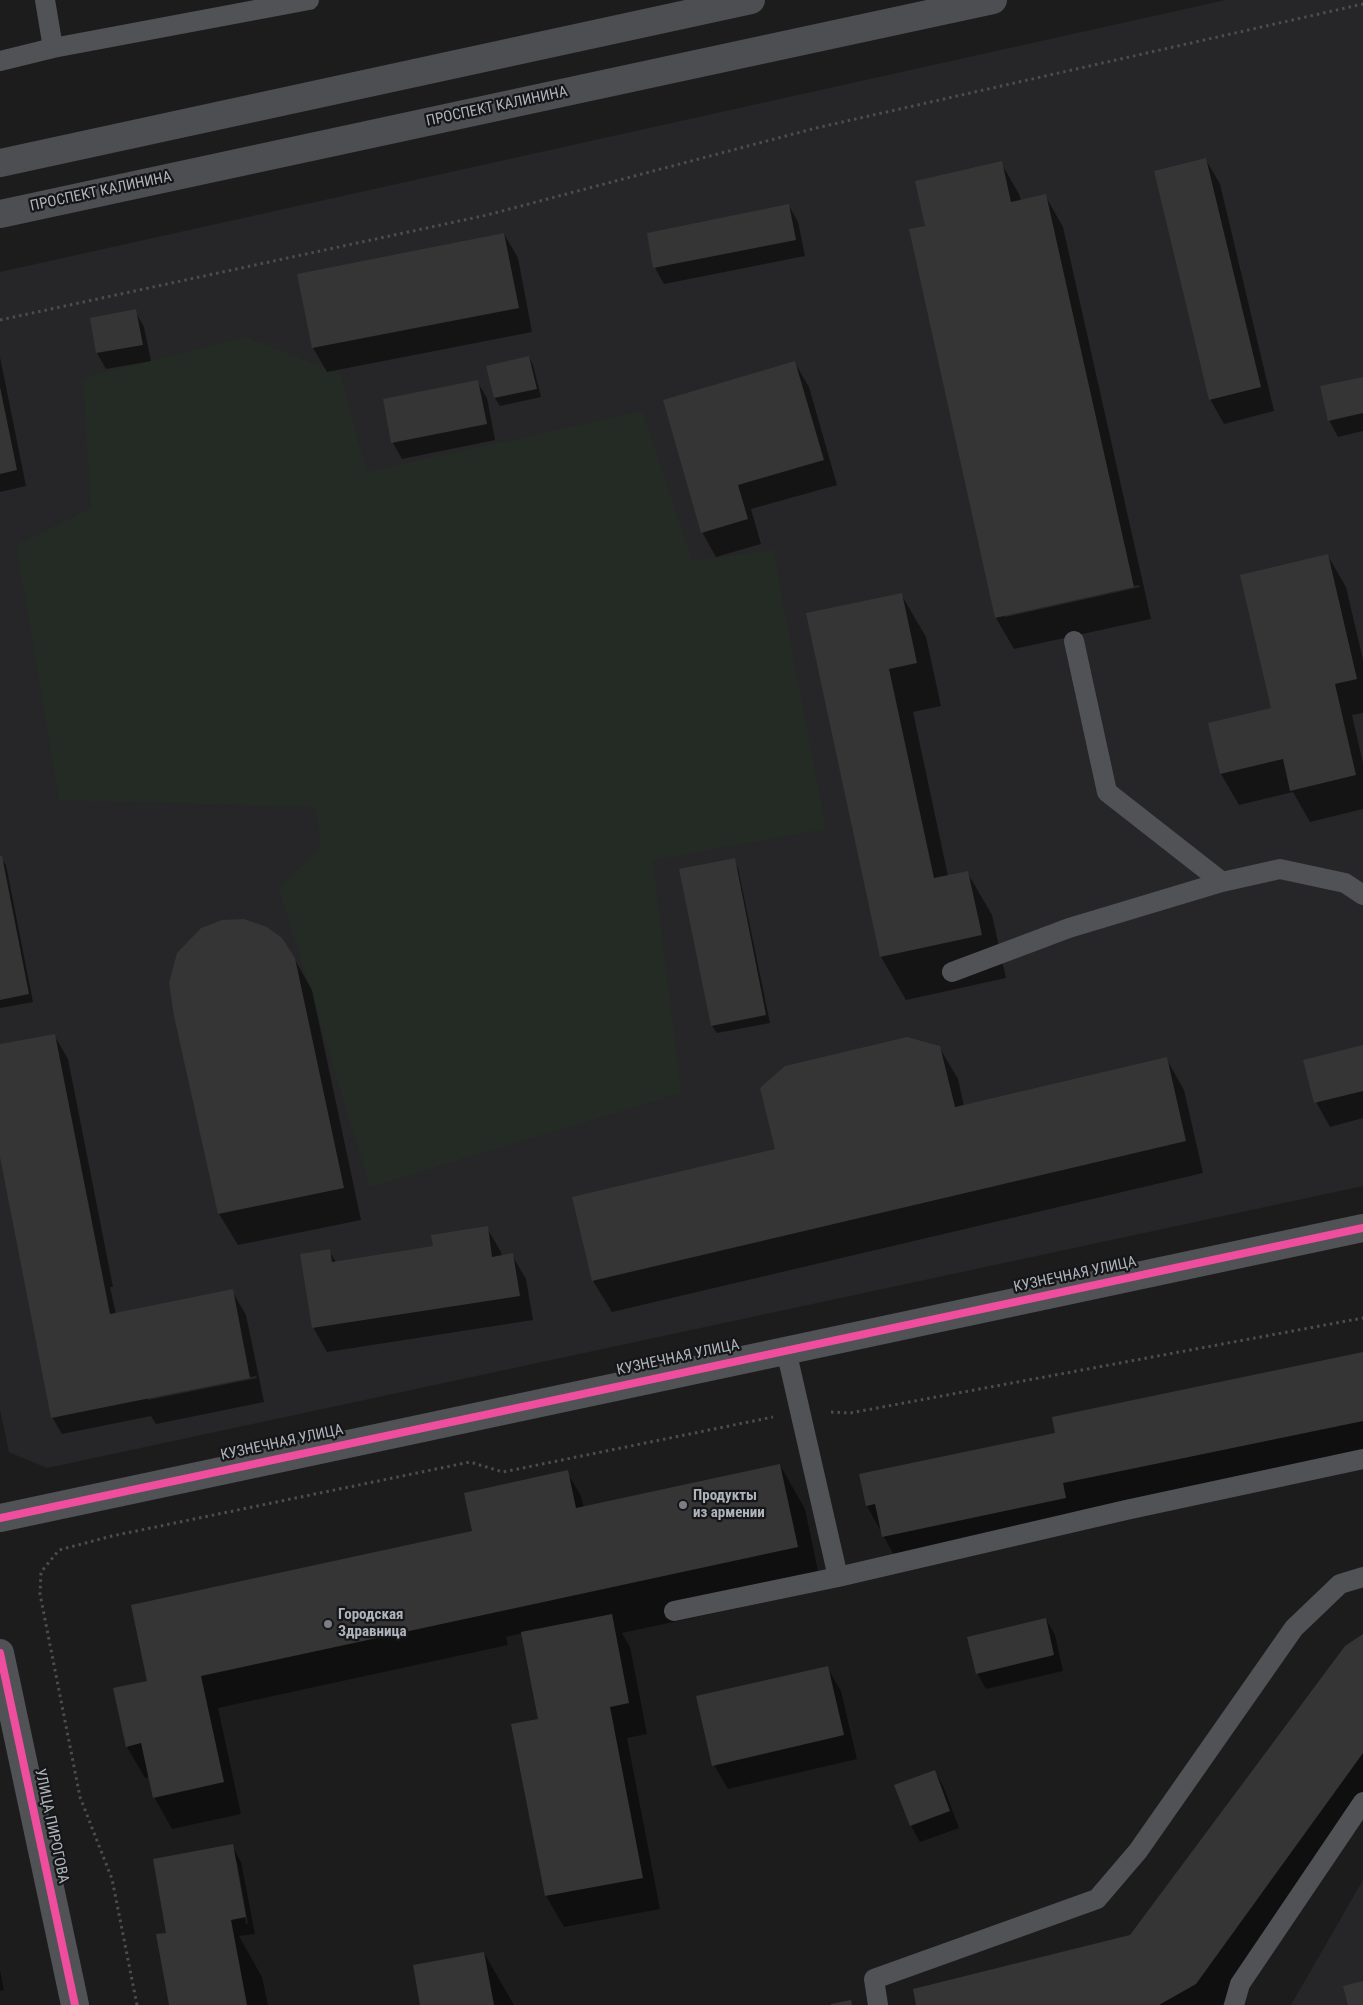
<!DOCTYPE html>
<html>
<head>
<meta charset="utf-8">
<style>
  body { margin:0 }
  canvas { display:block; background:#1c1c1c }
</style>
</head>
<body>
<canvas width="1363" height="2005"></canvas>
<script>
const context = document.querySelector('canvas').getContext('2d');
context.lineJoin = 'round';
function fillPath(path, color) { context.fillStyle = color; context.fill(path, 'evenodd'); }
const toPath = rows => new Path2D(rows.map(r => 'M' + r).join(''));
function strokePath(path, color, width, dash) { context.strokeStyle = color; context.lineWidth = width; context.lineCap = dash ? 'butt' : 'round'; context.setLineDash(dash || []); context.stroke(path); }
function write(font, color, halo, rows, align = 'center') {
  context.font = font + ' "Roboto Condensed",sans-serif'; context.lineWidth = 4.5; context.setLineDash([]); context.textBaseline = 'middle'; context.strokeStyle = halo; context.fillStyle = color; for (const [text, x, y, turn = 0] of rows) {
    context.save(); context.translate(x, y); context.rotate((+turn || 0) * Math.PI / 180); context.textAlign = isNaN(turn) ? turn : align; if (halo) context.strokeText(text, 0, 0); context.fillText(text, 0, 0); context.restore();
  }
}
fillPath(toPath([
  [1226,0,1363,0,1363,1186,47,1468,9,1452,0,1409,0,272],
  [1363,1880,1363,2005,1291,2005]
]), '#262628');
fillPath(toPath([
  [245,337,340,374,367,472,642,411,692,561,773,550,826,829,653,860,681,1093,370,1187,279,888,321,848,315,807,59,800,16,545,91,508,83,378]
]), '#242b24');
fillPath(toPath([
  [1206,160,1220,184,1274,411,1224,424,1210,399],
  [1001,163,1019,194,1021,201,1045,195,1063,227,1151,619,1014,649,996,618,927,227],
  [1139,585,1140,587,1005,617,1005,615],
  [789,206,798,222,805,256,664,284,655,268],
  [504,234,518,258,532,332,327,372,313,348,299,275],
  [135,311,144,327,151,361,106,369,97,353,91,319],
  [0,357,26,486,0,492],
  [529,357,533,365,541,397,500,406,495,398,488,367],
  [795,363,809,387,837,485,751,509,761,544,716,557,702,532],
  [1363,378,1363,431,1338,437,1329,420],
  [477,381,487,398,495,440,402,459,393,443],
  [1328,556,1346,587,1363,660,1363,713,1352,715,1363,763,1363,809,1310,822,1293,792,1239,805,1221,774,1273,709],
  [901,594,926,637,941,706,913,712,948,876,967,872,992,915,1006,978,906,1000,881,957,807,614],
  [0,857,6,865,33,1002,0,1008],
  [734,860,738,868,770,1023,717,1033,712,1026],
  [294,958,312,990,361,1220,238,1245,219,1214],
  [54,1035,68,1059,113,1287,110,1287,116,1314,232,1291,246,1315,264,1402,156,1424,151,1416,62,1434,52,1417,0,1150,0,1046],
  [256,1376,257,1378,148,1400,148,1397],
  [1363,1046,1363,1118,1330,1127,1316,1102],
  [939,1047,958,1079,964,1106,1166,1058,1184,1090,1203,1173,612,1312,593,1281,777,1150],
  [487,1228,501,1252,502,1257,512,1255,526,1279,533,1320,327,1352,313,1327,329,1251,336,1262,434,1247],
  [1363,1354,1363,1456,901,1568,867,1506,1057,1434],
  [780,1465,805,1509,822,1590,622,1633,630,1647,647,1734,627,1738,660,1909,564,1927,546,1896,513,1725,539,1720,523,1633,506,1637,508,1645,218,1708,241,1814,172,1829,154,1797,150,1777,145,1778,127,1747,149,1682,472,1532,567,1472,581,1496,584,1508],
  [1046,1619,1055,1635,1063,1671,986,1689,977,1673],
  [1363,1635,1363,1809,1222,2005,917,2005,1131,1936],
  [827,1667,841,1691,857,1759,728,1789,714,1765],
  [935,1771,944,1788,959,1828,920,1842,911,1826],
  [232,1846,241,1862,255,1934,239,1936,262,1977,268,2005,170,2005,168,1933],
  [235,1862,237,1862,248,1923,246,1924],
  [484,1953,514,2005,421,2005],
  [0,1970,4,1990,0,1991]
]), '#0007');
fillPath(toPath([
  [1206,158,1261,387,1209,400,1154,171],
  [1002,161,1011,202,1046,194,1134,587,995,618,909,229,925,226,915,181],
  [789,204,796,240,653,268,647,233],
  [504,233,519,308,312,348,297,274],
  [136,309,143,345,96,353,90,318],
  [529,356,537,389,494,398,486,366],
  [795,361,824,460,738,485,748,519,701,533,663,400],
  [1363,377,1363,413,1328,421,1320,386],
  [478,380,487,424,391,443,383,399],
  [0,387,17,470,0,474],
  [1328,554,1357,679,1335,684,1356,775,1290,791,1283,759,1220,774,1208,723,1271,708,1240,575],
  [902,593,917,663,889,669,934,878,968,871,982,935,880,957,806,613],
  [0,856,2,856,29,994,0,1000],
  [735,858,766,1015,711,1026,679,869],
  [244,919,267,927,282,938,295,958,344,1188,218,1214,174,1016,169,983,177,953,201,928,222,920],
  [55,1034,110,1314,233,1289,250,1378,51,1418,0,1157,0,1044],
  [907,1037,940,1046,955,1107,1167,1057,1186,1141,592,1281,572,1197,775,1149,760,1088,785,1066],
  [1363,1045,1363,1091,1314,1103,1303,1060],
  [488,1226,492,1257,513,1253,520,1296,312,1328,300,1254,330,1249,332,1262,433,1246,431,1235],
  [1363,1352,1363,1421,1063,1483,1066,1498,882,1537,875,1504,866,1506,859,1474,1055,1433,1052,1417],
  [780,1464,798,1547,201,1676,224,1782,153,1798,141,1743,126,1747,113,1688,147,1681,131,1605,472,1531,464,1493,568,1470,576,1508],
  [612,1614,629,1703,610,1707,643,1878,545,1896,511,1724,538,1719,521,1632],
  [1046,1618,1054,1655,976,1674,967,1637],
  [1363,1634,1363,1753,1196,1984,1159,2005,916,2005,913,1989,1130,1935,1345,1646],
  [828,1666,844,1735,712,1766,696,1696],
  [935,1770,950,1811,910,1826,894,1785],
  [233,1844,246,1917,231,1920,247,2005,169,2005,156,1934,166,1933,153,1859],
  [484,1952,494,2005,420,2005,413,1965],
  [1363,1981,1363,2005,1348,2005,1343,1986],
  [851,2000,852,2005,831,2005,831,2004]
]), '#353536');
strokePath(toPath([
  [0,320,487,215,816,128,1363,4],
  [831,1412,850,1413,1363,1318],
  [137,2005,112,1879,80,1797,40,1594,41,1572,59,1550,112,1536,470,1462,503,1472,773,1417]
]), '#4c4d50', 3, [2.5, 4]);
strokePath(toPath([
  [45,0,53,48],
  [0,61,53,48,309,0],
  [1074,641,1107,792,1222,882],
  [952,972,1069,928,1222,882,1280,869,1345,883,1363,895],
  [786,1350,838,1577],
  [674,1611,838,1577,1126,1510,1363,1459],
  [878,2005,874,1979,1097,1899,1138,1851,1294,1628,1340,1584,1363,1577],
  [1234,2005,1240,1984,1363,1802]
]), '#505255', 20);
strokePath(toPath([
  [0,1653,75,2005]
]), '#505255', 28);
strokePath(toPath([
  [0,1518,1363,1228]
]), '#505255', 28);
strokePath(toPath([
  [0,163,751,0],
  [0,214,993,0]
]), '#4d4e51', 28);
strokePath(toPath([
  [0,1518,1363,1228],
  [0,1653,75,2005]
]), '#ef4d9e', 8);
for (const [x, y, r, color] of [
  [683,1505,5,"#7b7f84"],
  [328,1624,5,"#7b7f84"]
]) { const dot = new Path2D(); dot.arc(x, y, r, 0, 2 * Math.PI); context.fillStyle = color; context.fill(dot); strokePath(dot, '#161618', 2); }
write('15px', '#aeb4bc', '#161618', [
  ["ПРОСПЕКТ КАЛИНИНА",497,107,-12],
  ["ПРОСПЕКТ КАЛИНИНА",101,192,-12],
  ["КУЗНЕЧНАЯ УЛИЦА",1075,1275,-12],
  ["КУЗНЕЧНАЯ УЛИЦА",678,1358,-12],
  ["КУЗНЕЧНАЯ УЛИЦА",282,1443,-12],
  ["УЛИЦА ПИРОГОВА",51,1826,78]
]);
write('bold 15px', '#aeb4bc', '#161618', [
  ["Продукты",693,1496],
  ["из армении",693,1513],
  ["Городская",338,1615],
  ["Здравница",338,1632]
], 'left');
</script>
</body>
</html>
